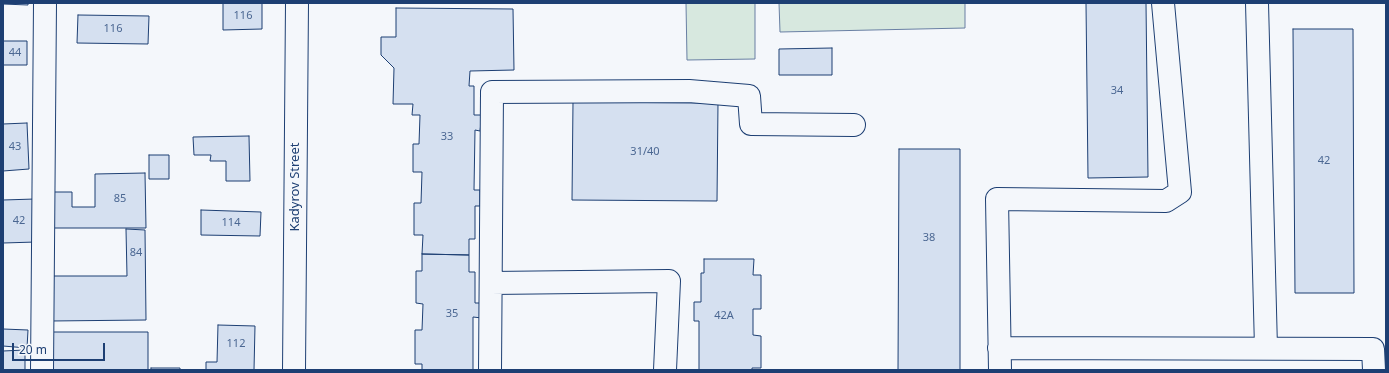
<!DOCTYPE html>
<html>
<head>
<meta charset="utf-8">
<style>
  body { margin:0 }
  #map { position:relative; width:1389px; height:373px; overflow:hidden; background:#f4f7fb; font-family:"Noto Sans",sans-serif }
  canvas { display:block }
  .frame { position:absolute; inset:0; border:4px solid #1d3f73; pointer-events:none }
  .scale { position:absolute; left:12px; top:343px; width:93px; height:18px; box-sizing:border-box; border:2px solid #1d3f73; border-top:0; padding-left:5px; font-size:12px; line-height:14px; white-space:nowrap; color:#1d3f73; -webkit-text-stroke:3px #f4f7fb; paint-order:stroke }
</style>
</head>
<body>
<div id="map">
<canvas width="1389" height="373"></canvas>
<div class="frame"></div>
<div class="scale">20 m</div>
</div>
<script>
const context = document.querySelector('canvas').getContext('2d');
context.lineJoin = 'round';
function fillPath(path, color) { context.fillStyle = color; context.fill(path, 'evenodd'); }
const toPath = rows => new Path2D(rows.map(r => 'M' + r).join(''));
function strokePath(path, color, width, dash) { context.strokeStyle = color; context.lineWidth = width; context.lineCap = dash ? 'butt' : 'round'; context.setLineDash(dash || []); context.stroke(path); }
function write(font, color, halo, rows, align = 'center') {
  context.font = font + ' "Noto Sans",sans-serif'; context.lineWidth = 3; context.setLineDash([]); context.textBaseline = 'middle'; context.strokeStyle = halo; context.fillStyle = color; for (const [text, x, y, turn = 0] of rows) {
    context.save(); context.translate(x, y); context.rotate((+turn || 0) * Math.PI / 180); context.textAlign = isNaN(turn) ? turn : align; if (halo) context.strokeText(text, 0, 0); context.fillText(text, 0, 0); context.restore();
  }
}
const green = toPath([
  [686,3,755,3,755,59,687,60,686,3],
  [779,3,965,3,965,28,780,32,779,3]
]);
fillPath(green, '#d7e8df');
strokePath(green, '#687fa3', 1);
const building = toPath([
  [3,3,28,3,28,5,3,4,3,3],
  [223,3,262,3,262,29,223,30,223,3],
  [1086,3,1146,3,1148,177,1088,178,1086,3],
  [396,8,513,9,514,70,470,71,469,86,474,86,474,115,481,115,481,123,480,131,475,130,474,190,480,190,480,206,475,206,475,239,469,239,469,255,422,254,423,235,414,235,414,203,421,203,422,172,413,172,413,144,419,144,420,115,412,115,413,104,393,104,394,68,381,55,381,37,396,37,396,8],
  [78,15,149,16,148,44,77,43,78,15],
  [1293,29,1353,29,1354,293,1295,293,1293,29],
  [3,41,27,41,27,65,3,65,3,41],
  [832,48,832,75,779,75,779,49,832,48],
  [573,102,718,103,717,201,572,200,573,102],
  [27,123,29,169,3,171,3,124,27,123],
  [249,136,250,181,226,181,226,161,210,161,211,155,194,155,193,137,249,136],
  [899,149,960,149,960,370,898,370,899,149],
  [149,155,169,155,169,179,149,179,149,155],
  [145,173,146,228,54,228,53,192,72,192,72,207,95,207,95,174,145,173],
  [35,199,36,242,3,243,3,200,35,199],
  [201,210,261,212,260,236,201,235,201,210],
  [126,229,145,230,146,320,50,321,50,276,127,276,126,229],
  [422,254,469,255,469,272,475,272,475,303,482,303,482,318,473,317,473,370,422,370,422,364,415,364,415,330,422,330,423,304,416,303,416,271,422,271,422,254],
  [704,259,754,259,753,275,761,275,761,309,753,309,753,335,761,336,761,368,752,368,752,370,699,370,699,321,694,321,694,302,701,302,701,273,704,273,704,259],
  [218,325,255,326,254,370,206,370,206,362,217,362,218,325],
  [3,329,28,330,27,348,3,346,3,329],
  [50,332,148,332,148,370,50,370,50,332],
  [25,350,25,370,3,370,3,351,25,350],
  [151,368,180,368,180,370,151,370,151,368]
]);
fillPath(building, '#d5e0f0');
strokePath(building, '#1d3f73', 1);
const minor = toPath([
  [1257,3,1266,348],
  [491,283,669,281,665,370],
  [999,348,1373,349,1374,370],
  [42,370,45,3],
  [294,370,297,3],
  [490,370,492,92,689,91,749,96,751,124,854,125],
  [1000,370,997,199,1166,201,1180,192,1163,3]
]);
strokePath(minor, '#1d3f73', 24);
strokePath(minor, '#f4f7fb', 22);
write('11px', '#4b6792', null, [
  ["116",243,16],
  ["116",113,29],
  ["44",15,53],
  ["34",1117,91],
  ["33",447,137],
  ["43",15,147],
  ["31/40",645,152],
  ["42",1324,161],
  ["85",120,199],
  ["42",19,221],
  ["114",231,223],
  ["38",929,238],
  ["84",136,253],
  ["35",452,314],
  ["42А",724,316],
  ["112",236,344]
]);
write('13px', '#1d3f73', '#f4f7fb', [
  ["Kadyrov Street",295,187,-90]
]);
</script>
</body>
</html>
